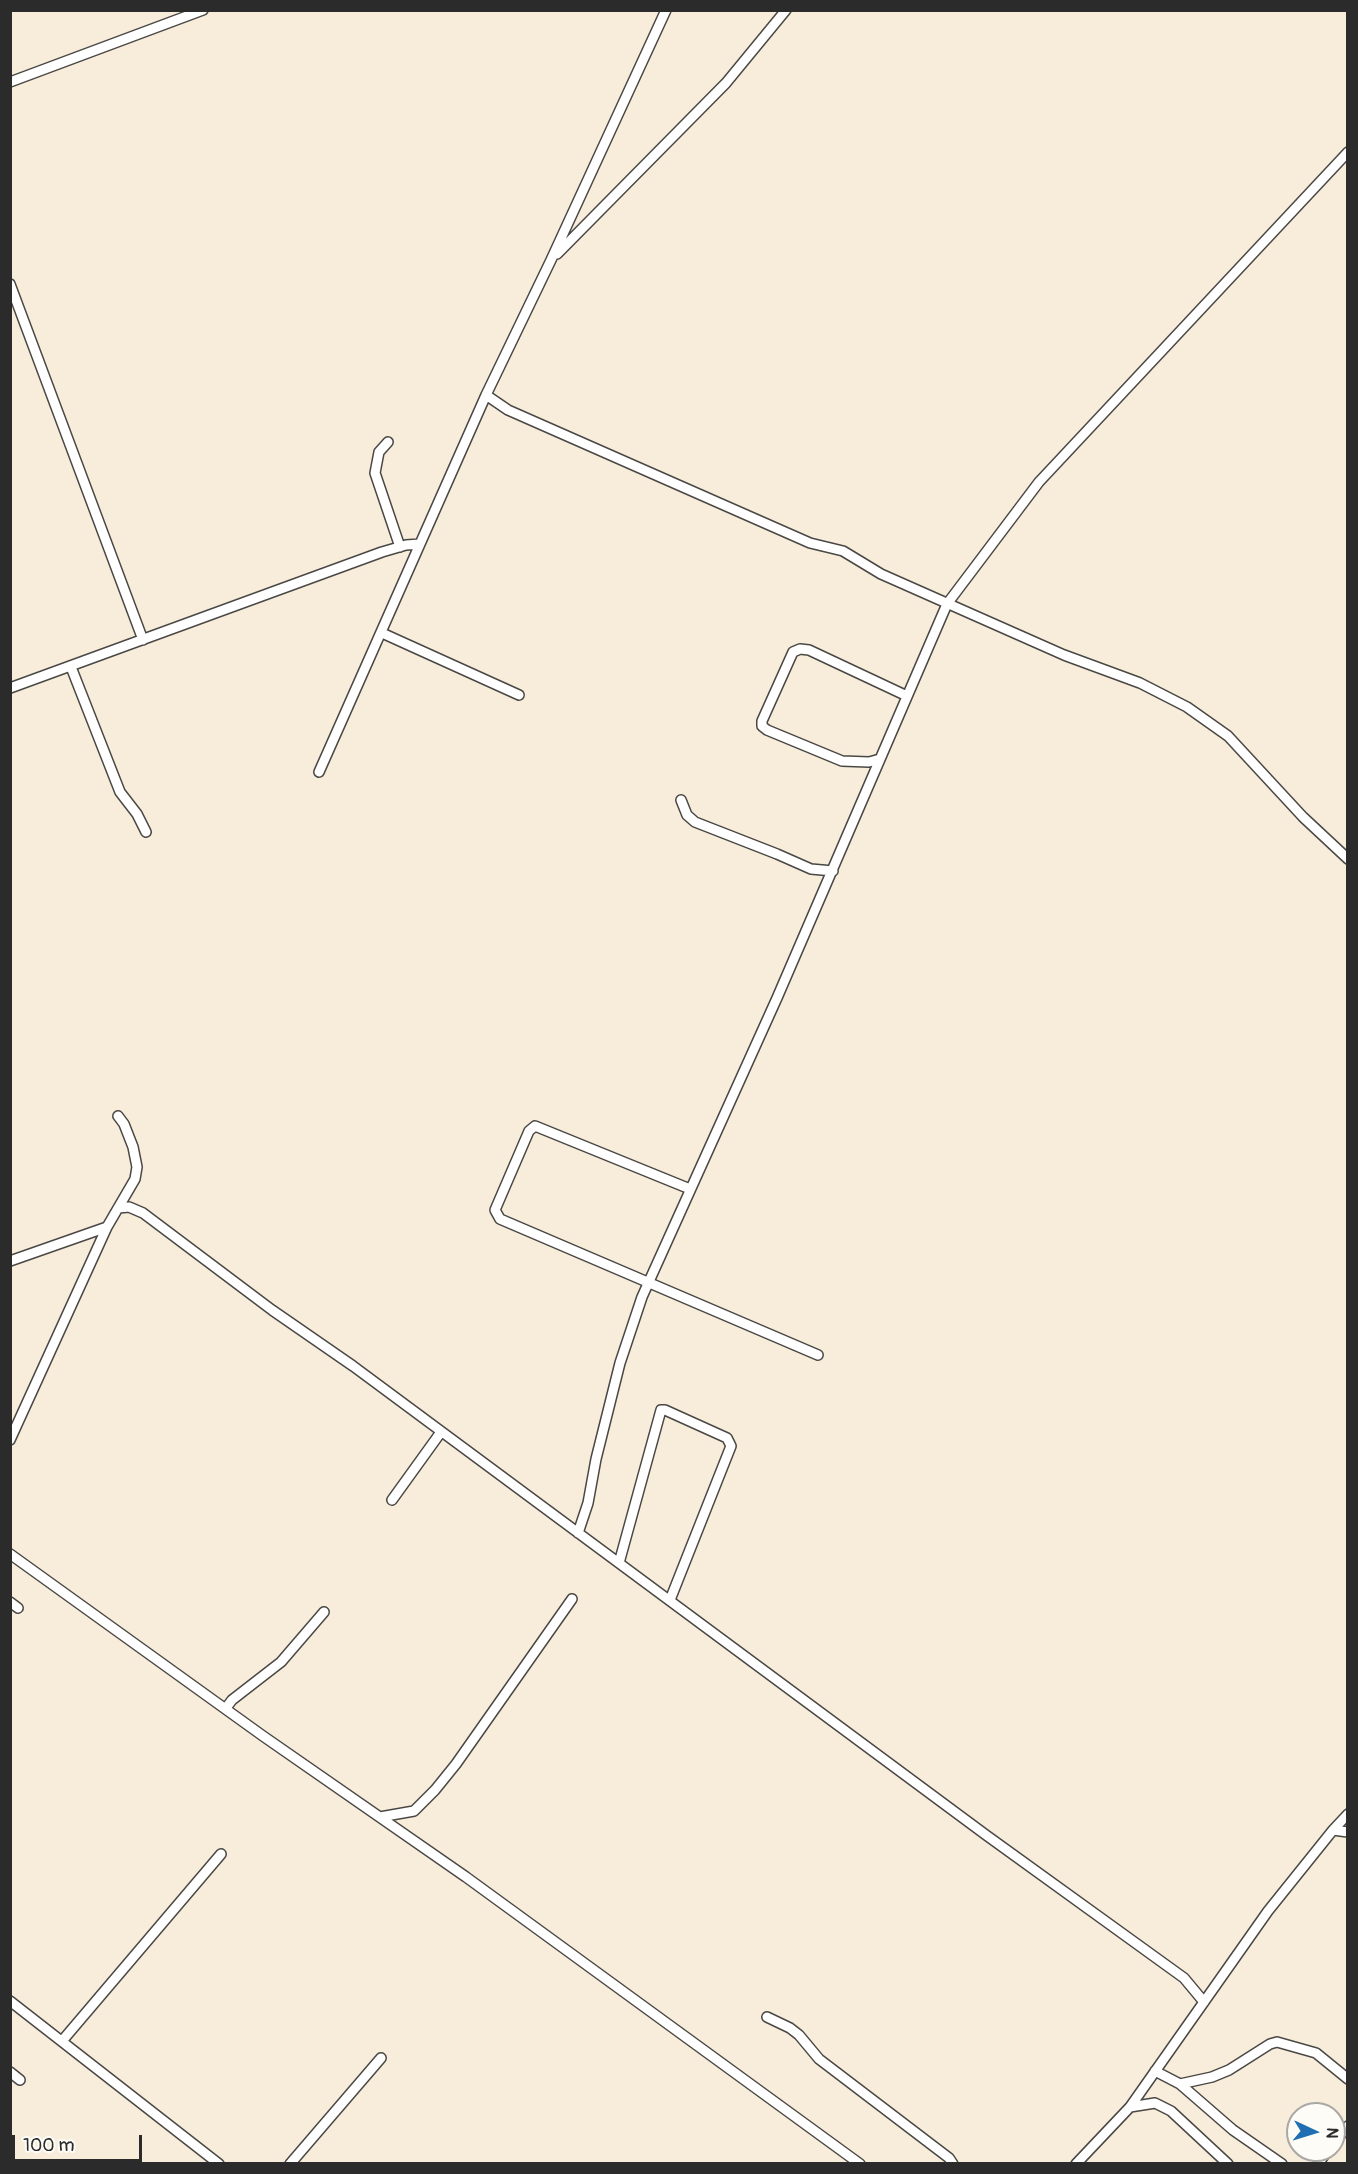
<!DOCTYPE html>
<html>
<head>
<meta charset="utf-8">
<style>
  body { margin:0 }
  #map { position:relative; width:1358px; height:2174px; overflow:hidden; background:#f8eddb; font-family:Pangolin,sans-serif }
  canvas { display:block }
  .frame { position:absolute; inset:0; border:12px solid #2b2b2b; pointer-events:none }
  .north { position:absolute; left:1286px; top:2102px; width:60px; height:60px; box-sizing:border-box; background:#fdfcf7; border:2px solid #a9a8a5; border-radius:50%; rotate:94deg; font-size:16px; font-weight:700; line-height:24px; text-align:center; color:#2b2b2b }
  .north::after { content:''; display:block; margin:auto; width:21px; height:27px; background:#1f6fb2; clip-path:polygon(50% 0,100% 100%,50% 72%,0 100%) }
  .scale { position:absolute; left:12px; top:2135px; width:130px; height:27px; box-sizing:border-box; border:3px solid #2b2b2b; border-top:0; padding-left:8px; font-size:18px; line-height:21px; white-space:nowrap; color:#2b2b2b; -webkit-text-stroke:4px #fdfcf7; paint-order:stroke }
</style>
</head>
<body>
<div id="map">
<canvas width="1358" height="2174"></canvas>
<div class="frame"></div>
<div class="north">N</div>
<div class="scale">100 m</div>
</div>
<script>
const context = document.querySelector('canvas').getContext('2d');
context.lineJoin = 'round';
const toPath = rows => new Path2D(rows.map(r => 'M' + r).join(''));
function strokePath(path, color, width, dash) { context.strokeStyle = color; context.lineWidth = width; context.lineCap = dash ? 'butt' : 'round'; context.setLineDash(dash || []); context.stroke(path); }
const minor = toPath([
  [10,82,203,10],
  [557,254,726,83,786,10],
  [10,284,143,640],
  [486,395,508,410,810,543,843,551,881,574,1064,655,1140,683,1187,707,1228,736,1303,817,1348,859],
  [388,442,379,452,375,473,400,547],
  [382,633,519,695],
  [71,667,120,792,137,814,146,832],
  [10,688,382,552,406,545,420,544],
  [880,759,869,762,842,761,767,730,762,726,762,721,793,652,800,649,809,650,907,696],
  [319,772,486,395,551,260,666,10],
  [681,800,687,815,695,822,777,854,811,869,833,871],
  [690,1189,535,1126,529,1131,495,1210,500,1219,818,1355],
  [118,1208,129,1207,143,1213,272,1310,353,1366,986,1835,1184,1978,1204,2002],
  [10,1261,107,1227],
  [10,1440,107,1227,135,1179,137,1167,133,1147,124,1124,118,1116],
  [392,1500,441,1432],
  [578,1533,588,1503,596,1459,620,1363,642,1297,777,998,947,604,1039,482,1348,152],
  [10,1554,263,1736,466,1877,860,2164],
  [619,1563,661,1410,665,1410,727,1438,731,1446,670,1600],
  [10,1602,18,1608],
  [226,1708,232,1700,281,1662,324,1612],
  [380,1817,414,1811,435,1790,456,1764,572,1599],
  [1333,1830,1348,1832],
  [10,2001,219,2164],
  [767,2017,790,2028,799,2035,819,2059,949,2158,953,2164],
  [62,2041,221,1854],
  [1155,2071,1180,2084,1233,2130,1282,2164],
  [10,2072,20,2080],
  [1180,2084,1212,2077,1229,2070,1270,2044,1277,2042,1316,2053,1348,2079],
  [1130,2107,1155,2103,1171,2111,1228,2164],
  [1334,2143,1348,2126],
  [290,2164,381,2058],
  [1076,2164,1130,2107,1268,1911,1333,1830,1348,1814],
  [1318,2164,1328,2150]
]);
strokePath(minor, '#4a4845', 12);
strokePath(minor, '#fff', 9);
</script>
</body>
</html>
